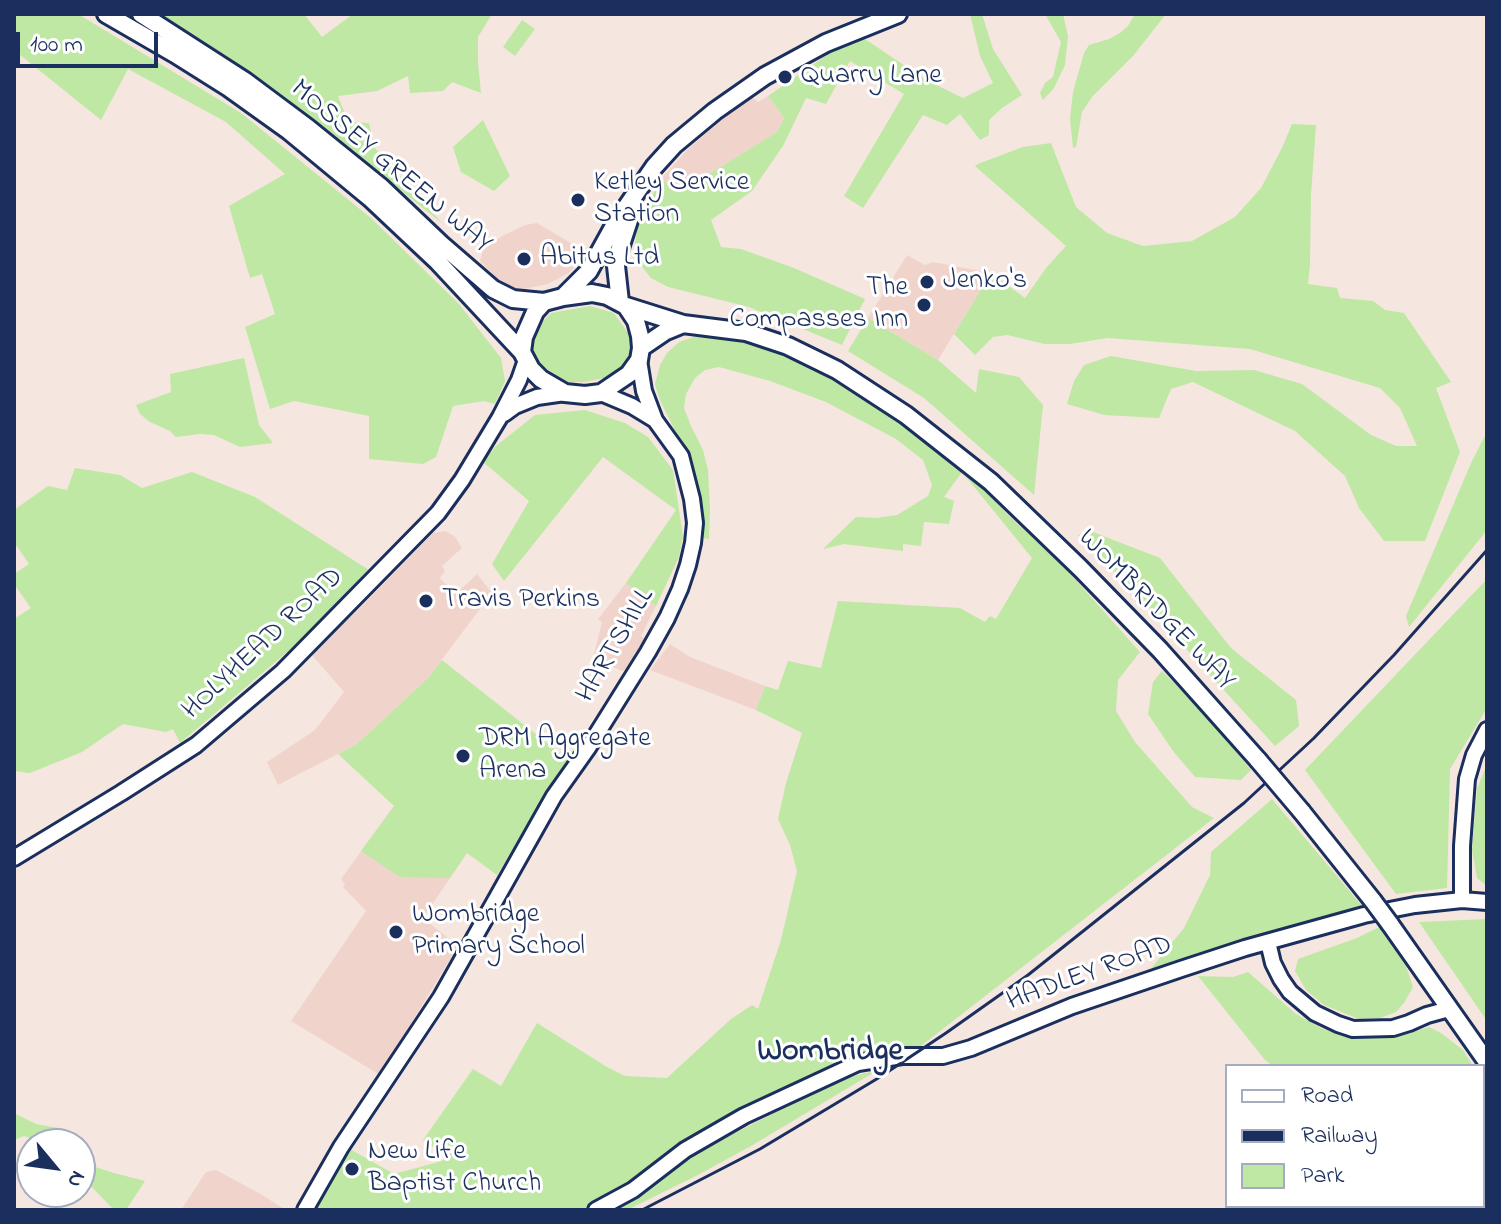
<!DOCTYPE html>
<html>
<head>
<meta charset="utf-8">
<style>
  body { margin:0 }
  #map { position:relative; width:1501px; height:1224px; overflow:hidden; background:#f6e6e0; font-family:"Indie Flower",sans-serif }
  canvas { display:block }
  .frame { position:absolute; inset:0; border:16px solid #1b2f5e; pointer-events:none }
  .legend { position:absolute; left:1225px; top:1064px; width:260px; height:144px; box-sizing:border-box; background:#fff; border:2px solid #a4acbf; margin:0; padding:10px 14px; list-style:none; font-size:24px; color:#1b2f5e }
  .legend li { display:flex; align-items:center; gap:16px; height:40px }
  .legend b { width:40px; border:2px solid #a4acbf }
  .north { position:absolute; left:16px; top:1128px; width:80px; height:80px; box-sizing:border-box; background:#fff; border:2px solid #a4acbf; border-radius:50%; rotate:119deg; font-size:22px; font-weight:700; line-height:32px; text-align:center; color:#1b2f5e }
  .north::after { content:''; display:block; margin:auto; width:28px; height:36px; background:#1b2f5e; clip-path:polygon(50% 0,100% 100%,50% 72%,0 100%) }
  .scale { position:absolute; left:16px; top:32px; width:142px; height:36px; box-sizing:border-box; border:4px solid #1b2f5e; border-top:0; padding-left:10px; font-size:24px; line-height:28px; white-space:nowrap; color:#1b2f5e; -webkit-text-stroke:6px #fff; paint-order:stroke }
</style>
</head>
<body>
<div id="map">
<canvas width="1501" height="1224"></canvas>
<div class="frame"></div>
<ul class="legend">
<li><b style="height:10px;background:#fff"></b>Road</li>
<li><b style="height:10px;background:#1b2f5e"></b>Railway</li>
<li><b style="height:22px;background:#bee8a4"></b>Park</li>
</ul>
<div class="north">N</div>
<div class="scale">100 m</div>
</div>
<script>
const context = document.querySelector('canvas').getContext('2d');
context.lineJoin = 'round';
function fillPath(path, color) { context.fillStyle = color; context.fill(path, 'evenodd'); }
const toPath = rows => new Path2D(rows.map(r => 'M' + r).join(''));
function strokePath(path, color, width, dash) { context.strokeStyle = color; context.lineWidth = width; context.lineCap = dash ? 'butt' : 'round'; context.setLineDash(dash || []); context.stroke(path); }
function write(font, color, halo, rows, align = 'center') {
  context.font = font + ' "Indie Flower",sans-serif'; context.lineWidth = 6; context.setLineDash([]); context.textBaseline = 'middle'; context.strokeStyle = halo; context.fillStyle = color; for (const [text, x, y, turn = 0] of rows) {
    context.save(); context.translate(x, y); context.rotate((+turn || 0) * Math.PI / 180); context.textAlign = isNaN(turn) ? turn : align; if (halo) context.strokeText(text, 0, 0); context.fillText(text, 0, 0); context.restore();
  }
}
fillPath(toPath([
  [768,96,784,118,777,132,680,192,661,179,688,149,735,109,753,98,758,102],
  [537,223,586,252,569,273,548,284,519,290,498,279,480,261,483,250,502,236,525,225],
  [907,255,925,265,933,262,991,273,938,360,868,318],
  [446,531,455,537,462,548,442,566,445,571,440,578,456,594,477,574,492,593,428,678,357,744,278,785,267,762,315,730,344,692,311,654,361,607,433,533],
  [626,583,656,606,641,636,646,639,626,670,622,671,593,658,602,622,598,619],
  [670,644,690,657,765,686,756,710,650,670],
  [394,806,467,853,423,918,458,946,380,1075,291,1021,366,911,343,887,345,884,341,879],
  [216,1170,259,1193,286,1210,181,1210,206,1172]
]), '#f0d4cb');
fillPath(toPath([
  [14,14,78,14,241,113,371,218,459,304,501,358,505,381,495,404,484,401,453,406,436,457,423,464,369,459,369,416,294,401,270,409,245,327,275,314,262,274,250,278,229,206,285,174,226,122,128,69,101,120,14,50],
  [160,14,304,14,322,37,353,14,492,14,478,37,478,62,481,93,452,82,443,91,410,93,408,76,377,91,338,96,348,122,369,123,374,147,443,224,300,110,224,55],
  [970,14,982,14,993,49,1022,95,1002,108,989,120,989,135,980,140,960,114,947,125,923,115,863,208,844,196,904,94,850,61,826,104,806,98,783,146,752,191,711,220,721,247,741,249,794,268,865,299,842,345,749,307,668,287,651,278,643,268,636,254,635,243,638,226,649,201,661,179,680,192,777,132,784,118,768,96,834,50,862,37,926,80,963,98,993,83,980,56],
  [1045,14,1063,14,1068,36,1065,65,1054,88,1043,100,1040,93,1045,83,1053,77,1061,42],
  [1135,14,1166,14,1133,56,1092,97,1082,112,1076,147,1073,148,1070,118,1073,92,1084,53,1089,45,1109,39,1120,33,1128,26],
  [522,20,535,29,515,56,503,47],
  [483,120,510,176,494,191,461,172,453,147],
  [1292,124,1316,125,1311,195,1310,265,1308,284,1337,288,1340,298,1373,301,1385,310,1404,313,1451,382,1436,388,1460,452,1425,541,1384,541,1359,508,1345,476,1295,431,1193,382,1171,389,1159,418,1104,415,1067,404,1074,381,1084,365,1111,356,1196,371,1254,370,1302,384,1371,435,1396,446,1417,446,1400,408,1380,388,1250,349,1108,338,1070,344,1045,344,1007,335,993,337,975,355,954,334,991,273,1025,298,1046,268,1066,246,975,166,978,164,1023,147,1051,143,1076,207,1107,233,1143,246,1192,241,1235,217,1261,188,1282,148],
  [590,306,614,313,628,333,634,347,624,368,604,378,584,382,564,382,537,361,528,341,538,326,551,313],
  [868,318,938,360,976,393,979,369,1019,377,1043,405,1034,495,924,398,848,351],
  [697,336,719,336,762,344,804,361,875,402,964,467,1007,514,1064,567,1140,652,1118,680,1116,711,1135,742,1192,807,1214,818,917,1049,867,1056,766,1100,662,1156,640,1176,610,1196,580,1210,312,1210,350,1149,394,1174,442,1161,446,1156,423,1140,473,1069,501,1086,537,1023,607,1067,625,1076,667,1078,731,1019,752,1005,758,1009,781,940,797,871,790,845,778,819,786,783,802,733,756,710,765,686,778,690,788,661,821,668,838,601,960,608,985,622,990,616,996,619,1032,558,962,472,944,497,954,501,949,524,924,522,921,546,903,544,903,551,844,544,823,549,856,517,876,518,897,515,928,496,932,485,923,460,896,439,826,402,770,381,719,367,705,370,695,378,686,394,684,408,691,426,703,450,708,470,710,509,709,539,703,538,698,488,687,455,659,398,655,384,660,365,667,353,679,342],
  [244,358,259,425,273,443,240,447,214,435,200,434,176,437,170,431,150,422,140,414,136,405,171,392,170,374],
  [585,410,625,423,648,437,673,470,683,536,679,557,656,606,626,583,676,510,603,457,504,581,492,564,529,501,483,462,496,446,535,415],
  [1487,432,1487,530,1409,627,1406,616,1471,463],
  [75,468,120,475,142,488,192,472,255,497,372,572,313,630,180,743,173,729,166,732,123,724,82,752,30,773,14,771,14,619,31,608,14,584,14,574,29,564,14,542,14,510,48,486,67,490],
  [1093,532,1160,558,1231,648,1296,700,1299,726,1275,746,1124,581,1078,535],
  [1487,579,1487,708,1450,769,1447,888,1396,894,1305,770],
  [442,660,561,754,575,750,497,875,467,853,450,878,400,877,361,851,394,806,338,754,357,744,428,678],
  [1162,671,1207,716,1251,770,1241,780,1195,777,1173,751,1148,714,1153,682],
  [1487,764,1487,886,1477,878,1472,850,1477,789],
  [1272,799,1363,907,1149,971,1184,928,1210,875,1211,852],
  [1487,919,1487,1021,1419,922],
  [1379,927,1406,966,1413,987,1404,1003,1396,1012,1380,1018,1359,1019,1324,1005,1306,990,1295,971,1298,959,1357,938],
  [1248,972,1296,1014,1321,1028,1350,1038,1396,1037,1429,1027,1441,1033,1463,1050,1473,1066,1273,1066,1265,1060,1198,976,1233,977],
  [878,1070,751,1146,696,1176,627,1210,615,1210,643,1195,695,1153,842,1079],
  [1483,1082,1487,1088,1487,1210,1299,1210,1297,1206,1483,1206],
  [14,1113,36,1124,65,1129,62,1144,49,1144,24,1136,14,1140],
  [80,1162,114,1173,145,1181,126,1210,114,1210,80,1175]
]), '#bee8a4');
const tertiary = toPath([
  [601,393,632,406,655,420],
  [504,414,515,406,537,397,565,393],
  [14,858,121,793,196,745,283,671,438,513,462,480,500,417,519,380,526,360],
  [1462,900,1462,846,1467,779,1474,755,1487,730],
  [1268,942,1273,963,1281,979,1290,992,1315,1013,1338,1024,1353,1029,1393,1028,1409,1023,1427,1015,1449,1009],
  [305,1210,341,1147,441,997,554,796,588,748,648,652,667,618,680,589,688,565,693,543,695,523,692,499,681,456,655,420,644,391,639,360],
  [596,1210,633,1190,685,1150,744,1116,858,1063,902,1056,943,1056,971,1048,1072,1006,1181,969,1245,948,1364,915,1415,905,1462,900,1487,902]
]);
const secondary = toPath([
  [106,14,175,54,229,88,289,131,370,198,438,262,522,352],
  [141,14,245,81,308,128,381,187,441,244,493,289,513,299,544,302],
  [592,293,607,296,626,306,636,321,640,336,641,348,639,360,629,374,601,393,585,395,565,393,541,379,531,369,522,352,524,337,535,312,544,302,563,297,592,293],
  [563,297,589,271,616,222,654,167,674,145,715,111,765,76,826,43,898,14],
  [620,302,616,266,618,254,633,208],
  [626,306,683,324,746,332,788,346,837,370,906,415,991,482,1080,568,1160,650,1258,760],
  [641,348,666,331,683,324],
  [1302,812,1373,901],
  [1390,924,1487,1062]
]);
strokePath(tertiary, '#1b2f5e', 20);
strokePath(secondary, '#1b2f5e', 22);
strokePath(tertiary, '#fff', 14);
strokePath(secondary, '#fff', 16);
strokePath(toPath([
  [642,1210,760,1149,880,1077,946,1033,1028,975,1244,803,1314,738,1394,655,1487,550]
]), '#1b2f5e', 3);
const secondaryBridge = toPath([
  [1258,760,1302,812],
  [1373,901,1390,924]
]);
strokePath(secondaryBridge, '#1b2f5e', 22, []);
strokePath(secondaryBridge, '#fff', 16);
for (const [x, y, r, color] of [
  [785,77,8,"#1b2f5e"],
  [578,200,8,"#1b2f5e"],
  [524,259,8,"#1b2f5e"],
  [927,282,8,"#1b2f5e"],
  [924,305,8,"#1b2f5e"],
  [426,601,8,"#1b2f5e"],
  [463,756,8,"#1b2f5e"],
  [396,932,8,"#1b2f5e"],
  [352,1169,8,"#1b2f5e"]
]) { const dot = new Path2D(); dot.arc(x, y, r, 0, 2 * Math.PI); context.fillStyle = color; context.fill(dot); strokePath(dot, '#fff', 3); }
write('28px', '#1b2f5e', '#fff', [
  ["Quarry Lane",801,77],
  ["Ketley Service",594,184],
  ["Station",594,216],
  ["Abitus Ltd",540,259],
  ["Jenko's",943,282],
  ["The",908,289,"right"],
  ["Compasses Inn",908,321,"right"],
  ["Travis Perkins",442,601],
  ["DRM Aggregate",479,740],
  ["Arena",479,772],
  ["Wombridge",412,916],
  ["Primary School",412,948],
  ["New Life",368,1153],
  ["Baptist Church",368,1185]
], 'left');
write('28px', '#1b2f5e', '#fff', [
  ["MOSSEY GREEN WAY",390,168,40],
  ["WOMBRIDGE WAY",1155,611,46],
  ["HOLYHEAD ROAD",264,645,-43],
  ["HARTSHILL",617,646,-60],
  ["HADLEY ROAD",1090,975,-20]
]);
write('bold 32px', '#1b2f5e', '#fff', [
  ["Wombridge",830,1054]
]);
</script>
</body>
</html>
